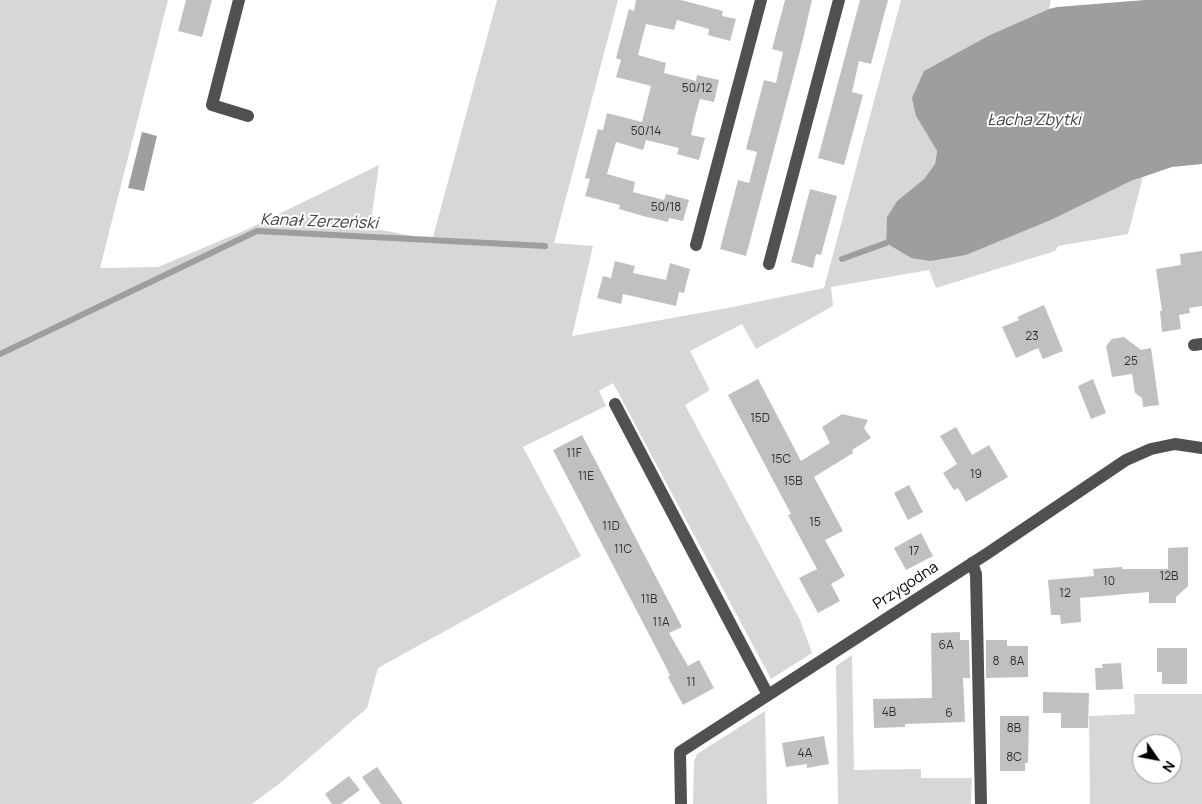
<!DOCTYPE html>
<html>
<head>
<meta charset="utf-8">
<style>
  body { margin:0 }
  #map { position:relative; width:1202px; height:804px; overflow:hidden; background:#fff; font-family:Manrope,sans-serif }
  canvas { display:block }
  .north { position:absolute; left:1132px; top:734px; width:50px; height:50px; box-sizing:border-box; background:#fff; border:1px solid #999; border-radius:50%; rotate:123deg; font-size:14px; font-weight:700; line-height:20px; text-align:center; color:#000 }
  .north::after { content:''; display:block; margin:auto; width:18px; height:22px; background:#000; clip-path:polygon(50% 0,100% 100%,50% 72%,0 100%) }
</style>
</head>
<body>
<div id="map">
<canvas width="1202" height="804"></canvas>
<div class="north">N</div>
</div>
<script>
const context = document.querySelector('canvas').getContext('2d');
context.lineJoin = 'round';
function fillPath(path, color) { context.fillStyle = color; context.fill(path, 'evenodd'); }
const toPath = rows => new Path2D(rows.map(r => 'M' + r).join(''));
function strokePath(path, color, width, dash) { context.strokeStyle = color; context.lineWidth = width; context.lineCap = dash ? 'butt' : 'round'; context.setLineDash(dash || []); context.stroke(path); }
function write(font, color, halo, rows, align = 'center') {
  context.font = font + ' Manrope,sans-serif'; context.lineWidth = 4; context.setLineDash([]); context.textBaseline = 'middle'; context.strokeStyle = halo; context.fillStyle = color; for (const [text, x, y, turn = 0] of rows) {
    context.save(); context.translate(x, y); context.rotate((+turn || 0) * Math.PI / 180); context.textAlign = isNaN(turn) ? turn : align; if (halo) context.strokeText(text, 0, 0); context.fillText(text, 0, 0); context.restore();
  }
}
fillPath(toPath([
  [0,0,168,0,100,268,158,267,248,229,379,165,370,228,413,236,433,237,497,0,618,0,554,243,593,246,572,336,733,307,824,288,901,0,1051,0,1049,9,990,35,916,116,937,151,935,164,924,179,897,201,887,217,886,243,911,258,966,255,1051,220,1131,181,1143,177,1128,234,1058,246,1055,251,936,288,929,270,831,287,833,306,756,349,742,324,690,351,710,390,685,405,800,620,812,653,771,679,613,383,599,391,606,406,523,447,581,556,378,668,367,708,280,783,252,804,0,804],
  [852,655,854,770,921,769,921,778,972,778,971,804,838,804,836,666],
  [1134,694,1202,694,1202,804,1090,804,1089,716,1135,714],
  [1142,744,1172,744,1172,774,1142,774],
  [765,711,767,804,693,804,694,762,697,754]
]), '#d7d7d7');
fillPath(toPath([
  [1145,0,1202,0,1202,164,1172,167,1131,181,1051,220,966,255,930,261,911,258,886,243,887,217,897,201,924,179,935,164,937,151,916,116,912,98,924,71,990,35,1049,9,1057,7],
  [142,132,157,136,144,191,128,188]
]), '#9e9e9e');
strokePath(toPath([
  [842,259,886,243],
  [0,354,257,231,545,246]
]), '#9e9e9e', 6);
fillPath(toPath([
  [186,0,212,0,202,37,178,31],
  [636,0,681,0,723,11,722,16,736,19,730,41,708,35,709,29,677,20,674,30,646,24,642,39,638,55,666,63,664,73,696,81,697,75,719,80,714,102,700,99,695,117,691,135,705,138,699,160,677,154,679,148,646,140,643,150,616,142,607,174,635,182,633,192,664,200,666,194,689,200,683,221,669,218,668,222,643,216,619,209,620,205,585,196,590,179,585,178,598,129,603,130,607,113,642,122,651,86,616,77,621,60,616,58,629,9,634,11],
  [785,0,812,0,802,43,746,256,720,249,738,180,749,183,757,152,746,149,764,80,776,83,783,52,772,49],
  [860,0,888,0,871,64,859,61,852,92,863,95,844,165,818,158],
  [810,189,837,196,821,255,816,254,813,268,791,262],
  [1202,251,1202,306,1189,308,1190,313,1179,315,1181,329,1162,332,1160,311,1162,311,1156,269,1181,265,1180,254],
  [615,261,635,266,633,273,666,280,670,263,690,269,684,293,679,292,676,306,623,294,621,304,597,298,603,276,611,278],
  [1044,305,1063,351,1043,359,1038,348,1016,358,1002,327,1019,320,1017,317],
  [1124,337,1141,350,1151,348,1159,405,1143,407,1142,398,1135,393,1132,374,1112,377,1106,346,1112,339],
  [758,379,801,461,830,443,822,427,842,414,868,420,864,428,871,438,852,450,853,453,814,477,843,531,825,540,845,576,831,584,840,601,818,613,799,578,817,569,788,515,791,514,728,395],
  [1093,379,1106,413,1091,419,1078,386],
  [956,427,972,455,989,445,1008,477,966,502,958,488,954,490,943,473,957,464,940,436],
  [582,435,682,627,669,633,688,666,699,660,714,688,683,705,668,677,670,676,666,667,553,450],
  [909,485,923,512,908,520,894,493],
  [921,533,933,556,906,570,894,548],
  [1188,547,1188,586,1176,597,1176,603,1149,603,1149,592,1080,598,1081,622,1061,624,1060,615,1051,615,1048,580,1094,576,1093,569,1122,567,1122,569,1168,569,1168,548],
  [960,632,960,640,969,640,970,678,963,678,965,722,905,724,905,727,874,728,873,699,932,698,931,633],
  [986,640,1007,640,1007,646,1028,646,1028,677,986,678],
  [1157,648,1187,648,1187,684,1162,684,1162,672,1157,672],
  [1121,663,1123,689,1096,690,1095,668,1103,668,1102,664],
  [1043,692,1089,693,1088,728,1061,728,1061,713,1043,713],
  [1000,716,1029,716,1028,763,1025,763,1025,771,1000,771],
  [824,736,829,764,807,768,807,764,786,767,782,743],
  [377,767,403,804,381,804,362,777],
  [349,776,360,790,341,804,332,804,325,794]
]), '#c0c0c0');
strokePath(toPath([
  [239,0,212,105,248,116],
  [696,245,761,0],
  [769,264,839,0],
  [1194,345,1202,344],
  [615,404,768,695],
  [972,563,976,574,981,804],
  [681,804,680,752,988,553,1126,460,1151,449,1175,444,1202,448]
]), '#505050', 12);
write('12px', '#303030', null, [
  ["50/12",697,89],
  ["50/14",646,132],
  ["50/18",666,208],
  ["23",1032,337],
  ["25",1131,362],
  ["15D",760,419],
  ["11F",574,454],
  ["15C",781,460],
  ["19",976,475],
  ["11E",586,477],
  ["15B",793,482],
  ["15",815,523],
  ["11D",611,527],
  ["11C",623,550],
  ["17",914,552],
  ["12B",1169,577],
  ["10",1109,582],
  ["12",1065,594],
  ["11B",649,600],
  ["11A",661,623],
  ["6A",946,646],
  ["8",996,662],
  ["8A",1017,662],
  ["11",691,683],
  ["4B",889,713],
  ["6",949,714],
  ["8B",1014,729],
  ["4A",805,754],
  ["8C",1014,758]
]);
write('15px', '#000', '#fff', [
  ["Przygodna",906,586,-33]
]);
write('italic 16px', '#3f3f3f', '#fff', [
  ["Łacha Zbytki",1034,121],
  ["Kanał Zerzeński",319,222,2]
]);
</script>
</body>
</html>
